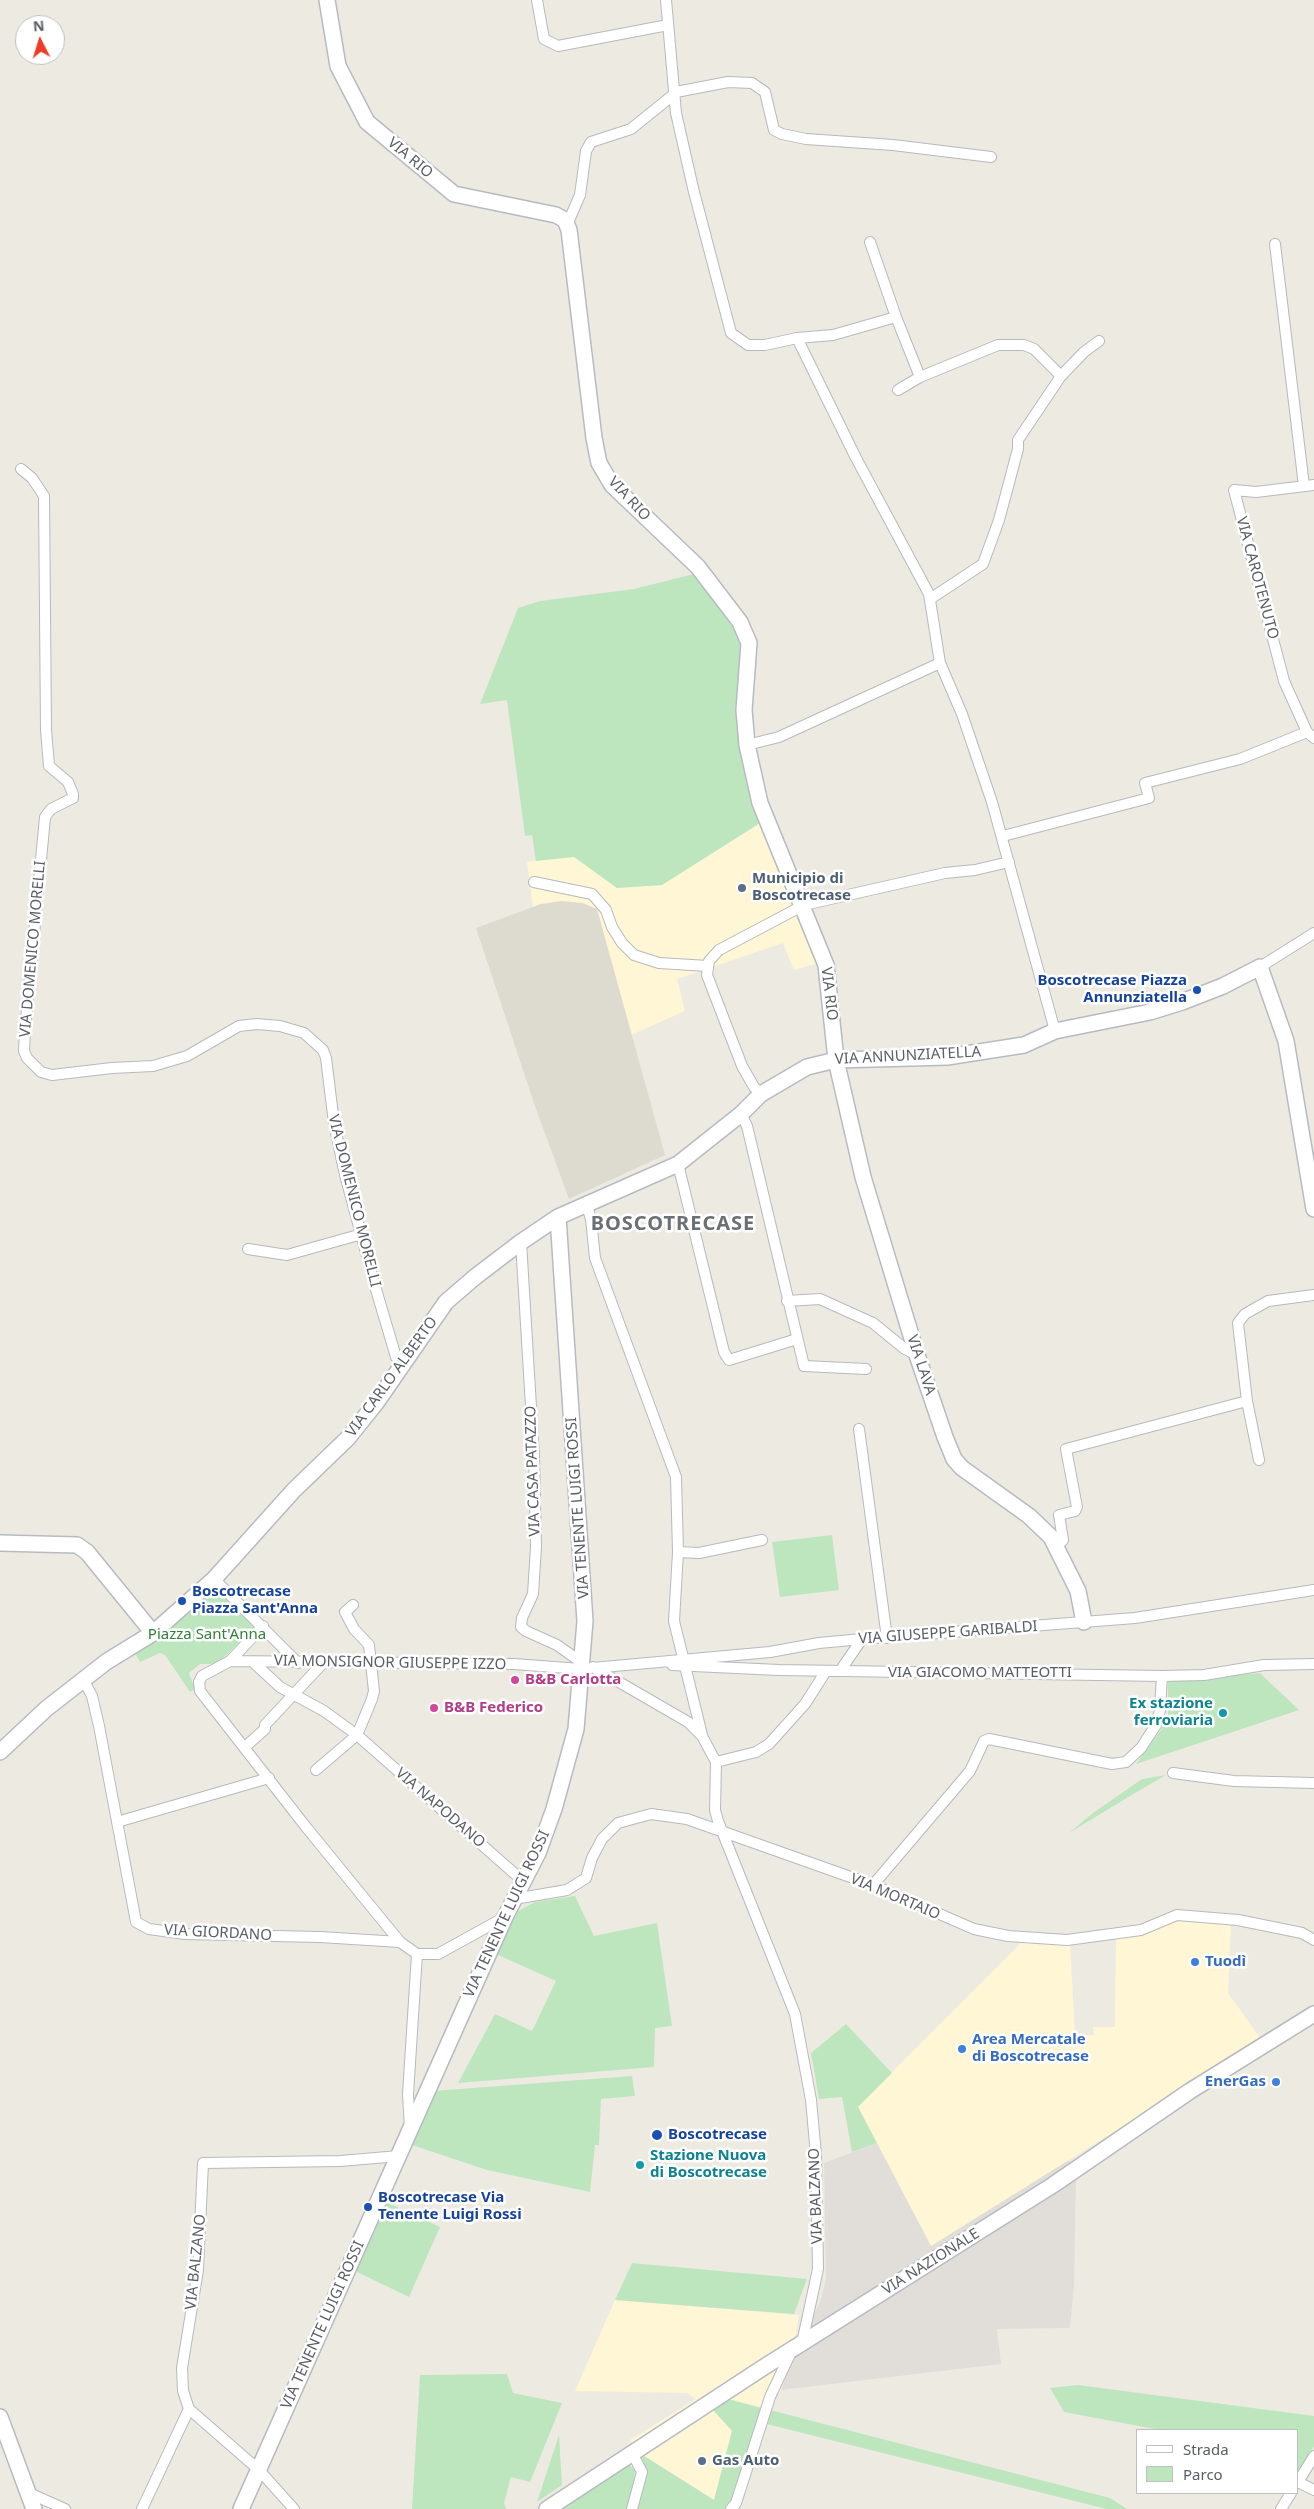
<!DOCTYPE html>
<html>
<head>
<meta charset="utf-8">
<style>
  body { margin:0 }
  #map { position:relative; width:1314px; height:2509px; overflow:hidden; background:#edebe1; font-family:"Noto Sans",sans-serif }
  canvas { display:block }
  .legend { position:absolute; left:1136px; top:2429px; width:162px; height:65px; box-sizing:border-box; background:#fff; border:1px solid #bdbfc1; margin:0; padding:6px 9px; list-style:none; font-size:15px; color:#5a5e63 }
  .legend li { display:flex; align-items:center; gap:10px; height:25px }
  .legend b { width:25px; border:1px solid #bdbfc1 }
  .north { position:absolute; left:15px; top:15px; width:50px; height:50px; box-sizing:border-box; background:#fff; border:1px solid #bdbfc1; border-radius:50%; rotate:355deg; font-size:14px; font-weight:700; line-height:20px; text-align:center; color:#5a5e63 }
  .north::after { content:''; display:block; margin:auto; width:18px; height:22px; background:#ec3d29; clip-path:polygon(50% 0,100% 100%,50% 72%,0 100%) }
</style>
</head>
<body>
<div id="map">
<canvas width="1314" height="2509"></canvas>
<ul class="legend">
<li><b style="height:6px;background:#fff"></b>Strada</li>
<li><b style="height:14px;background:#bde6be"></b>Parco</li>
</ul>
<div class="north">N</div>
</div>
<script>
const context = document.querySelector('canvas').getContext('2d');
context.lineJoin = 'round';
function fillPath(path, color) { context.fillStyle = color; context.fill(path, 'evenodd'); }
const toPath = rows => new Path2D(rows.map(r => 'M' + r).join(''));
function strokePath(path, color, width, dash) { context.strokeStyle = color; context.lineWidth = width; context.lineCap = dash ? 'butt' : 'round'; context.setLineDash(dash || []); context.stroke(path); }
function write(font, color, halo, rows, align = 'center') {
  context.font = font + ' "Noto Sans",sans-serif'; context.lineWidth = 5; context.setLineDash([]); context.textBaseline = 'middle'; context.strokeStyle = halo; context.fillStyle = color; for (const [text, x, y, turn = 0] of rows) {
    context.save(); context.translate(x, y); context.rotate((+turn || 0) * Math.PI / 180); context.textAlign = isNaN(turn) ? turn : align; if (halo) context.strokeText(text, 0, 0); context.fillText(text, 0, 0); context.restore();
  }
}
fillPath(toPath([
  [760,823,820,963,794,970,783,943,677,979,685,1011,631,1035,597,910,541,904,533,907,527,862,574,856,617,888,662,885],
  [1177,1918,1231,1923,1228,1993,1261,2039,931,2247,857,2107,1021,1943,1070,1943,1075,2035,1094,2035,1093,2027,1115,2027,1116,1938],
  [615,2300,799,2315,792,2361,781,2390,774,2398,770,2410,732,2431,714,2500,641,2454,630,2440,696,2399,687,2393,575,2391]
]), '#fef6d5');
fillPath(toPath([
  [877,2143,931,2246,1069,2160,1076,2177,1074,2285,1070,2328,997,2329,1001,2364,781,2390,792,2361,820,2302,826,2280,824,2163]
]), '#e1ded9');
fillPath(toPath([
  [562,901,582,903,597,909,665,1155,569,1199,535,1106,476,928,541,904]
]), '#dddad0');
fillPath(toPath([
  [694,574,741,639,742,657,736,704,739,743,760,823,662,885,617,888,574,857,536,861,532,835,525,836,507,700,480,704,518,608,540,601,634,589],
  [832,1535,839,1590,780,1597,772,1542],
  [217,1589,254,1628,217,1664,200,1664,189,1673,195,1689,190,1692,165,1655,160,1653,140,1662,135,1653,161,1637],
  [1260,1673,1299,1710,1136,1764,1168,1720,1168,1681],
  [1166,1775,1135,1793,1069,1833,1093,1813,1142,1779],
  [575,1896,594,1936,657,1923,672,2026,655,2028,654,2067,458,2083,495,2014,532,2031,556,1981,496,1954,513,1914,535,1902],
  [846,2024,892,2073,858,2107,877,2143,852,2152,842,2097,819,2099,811,2053],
  [632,2076,635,2096,601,2099,599,2145,595,2145,590,2192,487,2170,409,2144,433,2091],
  [384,2201,440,2227,409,2297,353,2270],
  [632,2263,807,2279,794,2314,615,2300],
  [507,2374,513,2393,562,2403,530,2482,511,2477,504,2503,506,2509,412,2509,420,2375],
  [1078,2385,1314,2416,1314,2446,1298,2473,1298,2430,1160,2430,1064,2412,1050,2388],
  [728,2399,762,2408,733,2503,727,2509,635,2509,647,2475,641,2454,714,2500,732,2431,713,2410],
  [770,2410,1110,2498,1127,2509,1107,2509,767,2424],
  [559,2435,562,2485,537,2502],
  [628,2463,635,2471,634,2486,626,2509,555,2509]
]), '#bde6be');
const street = toPath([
  [537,0,544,39,558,46,668,25],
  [666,0,676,113,693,188,731,333,748,345,765,345,797,338,856,458,929,594,940,663,962,714,992,802,1055,1031],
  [676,92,728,82,752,83,765,92,774,130,782,134,806,139,893,145,991,157],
  [567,225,580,195,586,151,591,142,631,129,673,95],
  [870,242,896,317,920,377],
  [1275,244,1304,486],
  [797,338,833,335,896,317],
  [898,390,920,377,998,345,1024,345,1034,349,1061,376],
  [21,469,32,478,44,496,46,730,49,766,68,782,73,794,73,798,51,809,45,817,25,1030,24,1051,27,1058,41,1072,52,1075,112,1068,153,1066,187,1056,239,1026,257,1024,280,1026,304,1033,323,1050,326,1058,334,1123,345,1175,375,1286,396,1357,402,1364],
  [1314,485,1256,492,1234,490,1284,681,1307,732,1314,738],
  [930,599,983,564,999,520,1018,449,1018,440,1061,376,1084,352,1099,341],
  [747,745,779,737,940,663],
  [1003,836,1149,798,1145,783,1240,759,1307,732],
  [534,882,592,894,606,910,612,927,622,943,634,955,659,963,708,966],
  [1260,967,1314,933],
  [761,1094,754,1087,742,1066,707,975,709,961,719,950,804,905,945,873,975,870,1009,862],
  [741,1114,747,1126,804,1366,866,1369],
  [678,1164,724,1352,729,1360,797,1339],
  [586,1203,591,1219,595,1258,676,1477,678,1552,674,1621,702,1735],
  [521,1242,534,1456,536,1547,533,1594,522,1618,521,1627,526,1631,557,1645,581,1662],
  [248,1249,287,1255,362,1234],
  [787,1301,820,1299,873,1323,905,1349,917,1355],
  [859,1429,887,1638],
  [1259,1460,1247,1401,1238,1323,1245,1314,1268,1301,1314,1295],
  [1056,1548,1063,1540,1059,1515,1075,1511,1077,1507,1066,1449,1247,1401],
  [678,1552,699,1553,762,1540],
  [214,1579,298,1663],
  [263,1626,230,1661,202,1676,199,1682,200,1691,306,1827,400,1942,417,1954,438,1954,505,1917],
  [230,1661,514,1664,581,1669,770,1652,819,1643,862,1639,1135,1618,1314,1590],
  [253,1662,280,1687,324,1711,357,1735,523,1881],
  [672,1665,779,1670,1162,1676,1204,1675,1264,1665,1314,1664],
  [593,1667,688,1722,702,1736,716,1762,715,1810,718,1821,795,2014,811,2100,816,2155,818,2269,802,2343],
  [840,1671,862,1639],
  [83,1679,92,1696,99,1726,136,1922,149,1929,185,1934,320,1937,400,1942],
  [245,1747,265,1729,265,1725,323,1663],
  [716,1762,756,1752,769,1744,805,1704,826,1671],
  [316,1770,357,1735,372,1699,374,1691,369,1645,354,1629,345,1612,353,1605],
  [1173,1773,1234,1781,1314,1783],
  [117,1822,269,1778],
  [873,1885,970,1771,984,1741,989,1739,1112,1764,1126,1762,1141,1748,1156,1725,1160,1710,1162,1676],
  [514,1899,567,1890,586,1878,592,1858,602,1839,618,1823,651,1814,687,1819,873,1885,974,1929,1008,1936,1067,1940,1141,1930,1177,1915,1238,1920,1302,1933,1314,1940],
  [410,2129,408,2094,417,1954],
  [1298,2482,1314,2456],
  [1298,2482,1314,2490],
  [29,2493,65,2509],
  [142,2509,189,2409],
  [294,2509,259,2470,189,2409,183,2391,182,2368,198,2270,203,2163,340,2161,399,2156],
  [632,2509,642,2472,632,2453],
  [731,2509,736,2503,770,2397,792,2350],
  [1281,2509,1291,2493]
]);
const secondary = toPath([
  [327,0,338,66,367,122,454,194,556,215,565,220,569,230,594,438,599,463,612,485,698,567,740,622,749,643,744,710,747,745,760,803,826,965,836,1060,863,1177,917,1355,945,1437,954,1459,962,1468,1029,1516,1051,1537,1078,1591,1084,1622],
  [0,1543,77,1545,87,1552,153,1633],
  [0,1752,46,1709,106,1662,153,1633,214,1579,294,1490,348,1438,376,1403,446,1302,475,1277,521,1242,558,1217,678,1164,741,1114,761,1094,807,1067,836,1060,947,1057,1024,1045,1055,1031,1150,1012,1182,1002,1223,986,1260,967,1286,1041,1314,1209],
  [0,2417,34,2509],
  [241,2509,505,1917,538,1853,554,1809,576,1729,585,1621,558,1217],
  [547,2509,764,2367,1053,2185,1190,2091,1314,2014]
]);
strokePath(street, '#b7b9be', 12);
strokePath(secondary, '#b7bbc1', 18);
strokePath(street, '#fff', 10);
strokePath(secondary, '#fff', 15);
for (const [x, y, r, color] of [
  [742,888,5,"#5c6f8a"],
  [1197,990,5,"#1a4fb4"],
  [182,1601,5,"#1a4fb4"],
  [515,1680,5,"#d1479c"],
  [434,1708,5,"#d1479c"],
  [1223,1713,5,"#0f9aa8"],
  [1195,1962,5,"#3f7fe0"],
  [962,2049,5,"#3f7fe0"],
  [1276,2082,5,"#3f7fe0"],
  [657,2135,6,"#1a4fb4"],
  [640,2165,5,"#0f9aa8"],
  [368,2207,5,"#1a4fb4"],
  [702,2461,5,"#5c6f8a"]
]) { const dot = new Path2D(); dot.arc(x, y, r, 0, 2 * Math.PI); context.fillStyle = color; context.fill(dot); strokePath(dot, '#fff', 2); }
write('15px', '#5a5e63', '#fff', [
  ["VIA RIO",410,158,40],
  ["VIA RIO",629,499,47],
  ["VIA CAROTENUTO",1257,578,75],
  ["VIA DOMENICO MORELLI",33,949,-85],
  ["VIA RIO",829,994,83],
  ["VIA ANNUNZIATELLA",908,1056,-3],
  ["VIA DOMENICO MORELLI",354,1201,76],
  ["VIA LAVA",921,1365,72],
  ["VIA CARLO ALBERTO",392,1377,-54],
  ["VIA CASA PATAZZO",533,1471,-92],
  ["VIA TENENTE LUIGI ROSSI",578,1508,-94],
  ["VIA GIUSEPPE GARIBALDI",948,1633,-4],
  ["VIA MONSIGNOR GIUSEPPE IZZO",390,1663,1],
  ["VIA GIACOMO MATTEOTTI",980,1673],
  ["VIA NAPODANO",440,1808,41],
  ["VIA MORTAIO",895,1897,23],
  ["VIA TENENTE LUIGI ROSSI",507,1914,-65],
  ["VIA GIORDANO",218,1933,3],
  ["VIA BALZANO",816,2196,-92],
  ["VIA BALZANO",196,2262,-84],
  ["VIA NAZIONALE",931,2262,-32],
  ["VIA TENENTE LUIGI ROSSI",323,2325,-66]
]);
write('bold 15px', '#4e5e75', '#fff', [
  ["Municipio di",752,879],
  ["Boscotrecase",752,896],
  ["Gas Auto",712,2461]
], 'left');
write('bold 15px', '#164399', '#fff', [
  ["Boscotrecase Piazza",1187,981,"right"],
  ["Annunziatella",1187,998,"right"],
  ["Boscotrecase",192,1592],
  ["Piazza Sant'Anna",192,1609],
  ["Boscotrecase",668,2135],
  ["Boscotrecase Via",378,2198],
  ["Tenente Luigi Rossi",378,2215]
], 'left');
write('15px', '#328238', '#fff', [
  ["Piazza Sant'Anna",207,1635]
]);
write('bold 15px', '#b23c85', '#fff', [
  ["B&B Carlotta",525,1680],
  ["B&B Federico",444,1708]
], 'left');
write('bold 15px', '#0d838f', '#fff', [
  ["Ex stazione",1213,1704],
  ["ferroviaria",1213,1721],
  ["Stazione Nuova",650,2156,"left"],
  ["di Boscotrecase",650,2173,"left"]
], 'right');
write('bold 15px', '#366cbe', '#fff', [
  ["Tuodì",1205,1962],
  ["Area Mercatale",972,2040],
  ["di Boscotrecase",972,2057],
  ["EnerGas",1266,2082,"right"]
], 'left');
context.letterSpacing = '1px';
write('bold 20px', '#6b7075', '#fff', [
  ["BOSCOTRECASE",673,1224]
]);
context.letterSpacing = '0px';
</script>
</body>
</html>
